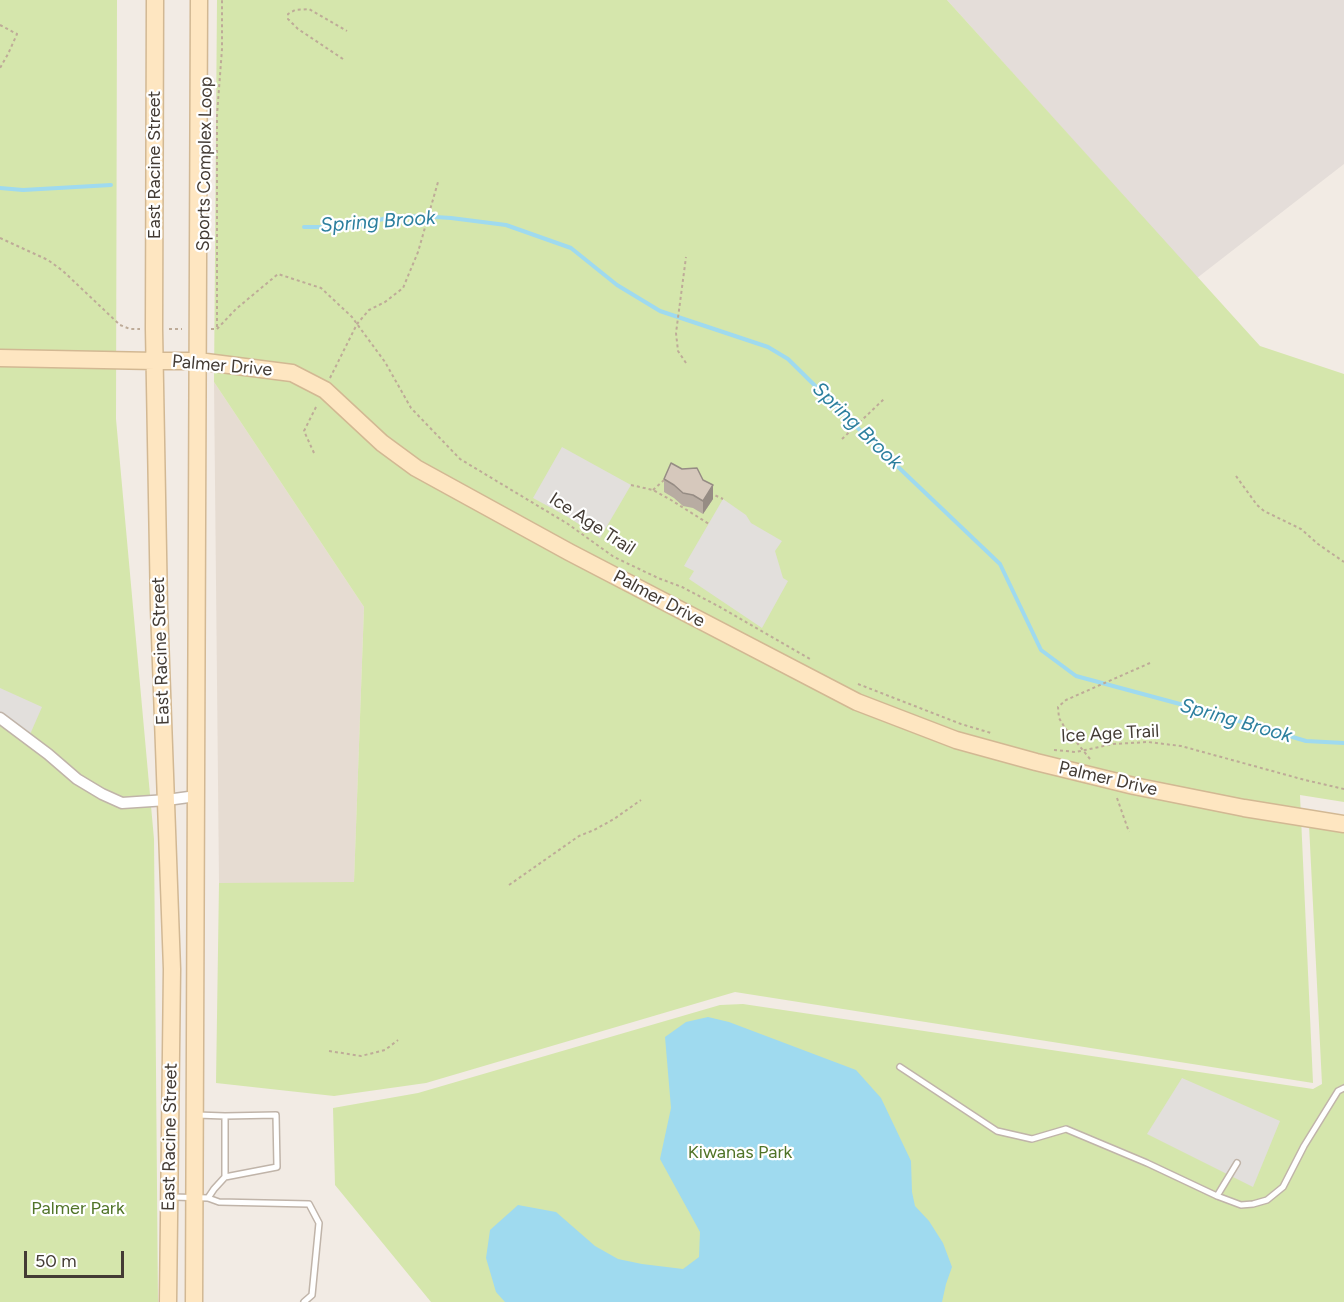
<!DOCTYPE html>
<html>
<head>
<meta charset="utf-8">
<style>
  body { margin:0 }
  #map { position:relative; width:1344px; height:1302px; overflow:hidden; background:#f2ebe4; font-family:Figtree,sans-serif }
  canvas { display:block }
  .scale { position:absolute; left:24px; top:1251px; width:100px; height:27px; box-sizing:border-box; border:3px solid #433b34; border-top:0; padding-left:8px; font-size:18px; line-height:21px; white-space:nowrap; color:#433b34; -webkit-text-stroke:4px #fff; paint-order:stroke }
</style>
</head>
<body>
<div id="map">
<canvas width="1344" height="1302"></canvas>
<div class="scale">50 m</div>
</div>
<script>
const context = document.querySelector('canvas').getContext('2d');
context.lineJoin = 'round';
function fillPath(path, color) { context.fillStyle = color; context.fill(path, 'evenodd'); }
const toPath = rows => new Path2D(rows.map(r => 'M' + r).join(''));
function strokePath(path, color, width, dash) { context.strokeStyle = color; context.lineWidth = width; context.lineCap = dash ? 'butt' : 'round'; context.setLineDash(dash || []); context.stroke(path); }
function write(font, color, halo, rows, align = 'center') {
  context.font = font + ' Figtree,sans-serif'; context.lineWidth = 4.5; context.setLineDash([]); context.textBaseline = 'middle'; context.strokeStyle = halo; context.fillStyle = color; for (const [text, x, y, turn = 0] of rows) {
    context.save(); context.translate(x, y); context.rotate((+turn || 0) * Math.PI / 180); context.textAlign = isNaN(turn) ? turn : align; if (halo) context.strokeText(text, 0, 0); context.fillText(text, 0, 0); context.restore();
  }
}
fillPath(toPath([
  [214,382,364,607,354,883,219,883]
]), '#e6dcd2');
fillPath(toPath([
  [947,0,1344,0,1344,164,1197,278]
]), '#e4ddd9');
fillPath(toPath([
  [0,0,117,0,116,419,154,839,158,1302,0,1302],
  [217,0,947,0,1260,346,1344,374,1344,802,1300,795,1313,1083,735,992,426,1083,334,1096,216,1083,219,883,354,882,364,607,214,382],
  [1309,825,1344,831,1344,1302,431,1302,335,1185,333,1108,418,1093,720,1005,743,1004,1313,1089,1322,1084]
]), '#d5e6ac');
fillPath(toPath([
  [562,447,631,485,600,538,568,517,533,498],
  [723,499,746,515,751,523,782,541,775,551,783,578,788,581,762,628,689,579,694,571,684,566],
  [0,688,42,707,28,739,0,718],
  [1182,1078,1280,1121,1253,1187,1147,1134]
]), '#e2dfdc');
fillPath(toPath([
  [708,1017,729,1022,856,1070,881,1098,911,1161,912,1192,915,1206,929,1221,943,1243,952,1267,946,1284,942,1302,505,1302,496,1292,486,1258,490,1230,518,1205,556,1212,595,1246,618,1259,642,1264,683,1269,699,1257,700,1232,660,1159,671,1108,665,1037,686,1022]
]), '#9fdaef');
strokePath(toPath([
  [0,188,23,190,111,185],
  [304,227,351,227,387,218,420,216,451,218,506,225,571,248,617,285,660,311,768,347,788,359,874,444,1000,564,1041,650,1076,676,1191,707,1306,741,1344,743]
]), '#9fdaef', 4);
const lane = toPath([
  [900,1067,997,1131,1032,1139,1066,1129,1147,1163,1217,1196,1241,1205,1253,1204,1267,1200,1283,1187,1304,1146,1338,1091,1344,1088],
  [197,1115,225,1116,225,1177,214,1189,208,1198],
  [225,1116,276,1115,277,1167,225,1177],
  [1217,1196,1237,1163],
  [173,1197,208,1198,219,1202,309,1204,319,1223,312,1295,304,1302]
]);
const street = toPath([
  [0,718,48,754,77,779,102,794,122,803,167,800,196,796]
]);
const secondary = toPath([
  [155,0,154,329,159,608,172,969,168,1302],
  [0,358,155,361,198,361,292,373,325,390,382,443,416,468,569,552,857,702,956,740,1036,762,1134,786,1244,808,1344,824],
  [194,1302,199,0]
]);
strokePath(lane, '#c0b4a9', 8);
strokePath(street, '#c0b4a9', 13);
strokePath(secondary, '#d2b893', 19);
strokePath(toPath([
  [0,25,17,34,8,54,0,68],
  [343,59,298,29,288,19,288,14,295,10,309,9,347,31],
  [0,238,48,260,63,271,120,325,130,329,140,329],
  [217,327,217,115,222,49,222,0],
  [169,329,182,329],
  [211,329,217,329,236,309,278,274,321,288,352,317,357,324,385,362,411,408,460,459,568,524,614,557,658,578,682,587,718,606,810,659],
  [686,363,678,351,676,333,686,257],
  [330,378,357,324,369,310,385,302,403,288,418,252,438,182],
  [842,439,884,399],
  [314,453,304,431,317,405],
  [1236,476,1257,505,1264,511,1301,529,1318,544,1344,562],
  [631,485,653,490,671,500,709,524],
  [653,490,664,480],
  [710,493,723,499],
  [858,684,961,724,991,733],
  [1054,750,1076,752,1113,744,1148,742,1181,746,1305,780,1344,789],
  [1090,759,1065,728,1059,718,1058,707,1066,700,1150,663],
  [1117,798,1129,832],
  [509,885,579,836,594,830,614,819,641,800],
  [329,1051,361,1056,385,1050,398,1040]
]), '#beab98', 2, [3, 3]);
strokePath(lane, '#fff', 5);
strokePath(street, '#fff', 10);
strokePath(secondary, '#fee6c1', 16);
fillPath(toPath([
  [682,469,713,499,703,514,693,508,683,506,674,498,664,492,664,479]
]), '#b8aca2');
fillPath(toPath([
  [713,485,713,499,703,514,703,501]
]), '#968c84');
const building = toPath([
  [671,463,682,469,697,468,703,480,713,485,703,501,693,495,683,493,674,485,664,479,671,463]
]);
fillPath(building, '#d6c8bc');
strokePath(building, '#968c84', 1.5);
write('18px', '#433b34', '#fff', [
  ["Sports Complex Loop",205,164,-89],
  ["East Racine Street",155,165,-90],
  ["Palmer Drive",222,366,5],
  ["Ice Age Trail",592,524,33],
  ["Palmer Drive",659,599,28],
  ["East Racine Street",161,651,-92],
  ["Ice Age Trail",1110,734,-3],
  ["Palmer Drive",1108,779,13],
  ["East Racine Street",170,1137,-89]
]);
write('18px', '#507428', '#fff', [
  ["Kiwanas Park",740,1153],
  ["Palmer Park",78,1209]
]);
write('italic 20px', '#2c7f9e', '#fff', [
  ["Spring Brook",378,222,-4],
  ["Spring Brook",857,426,44],
  ["Spring Brook",1236,721,16]
]);
</script>
</body>
</html>
